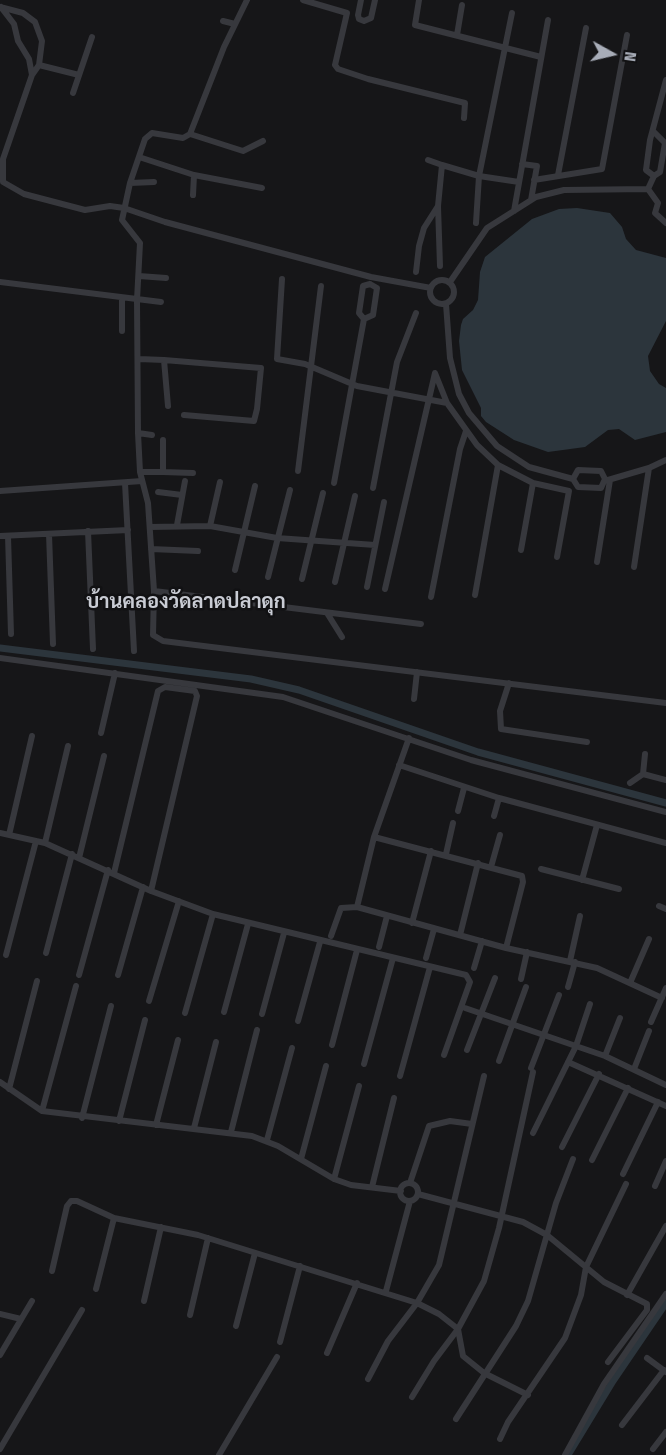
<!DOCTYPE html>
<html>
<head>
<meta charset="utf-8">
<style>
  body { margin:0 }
  #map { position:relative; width:666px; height:1455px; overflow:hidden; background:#161618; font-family:"Fira Sans Condensed",sans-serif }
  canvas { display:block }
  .north { position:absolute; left:582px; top:24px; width:60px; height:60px; -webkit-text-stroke:4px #111113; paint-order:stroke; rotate:98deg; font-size:16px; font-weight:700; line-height:24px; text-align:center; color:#a8adb8 }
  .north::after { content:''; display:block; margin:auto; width:21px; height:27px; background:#a8adb8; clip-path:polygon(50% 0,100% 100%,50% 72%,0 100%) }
</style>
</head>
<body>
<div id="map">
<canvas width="666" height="1455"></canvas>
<div class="north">N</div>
</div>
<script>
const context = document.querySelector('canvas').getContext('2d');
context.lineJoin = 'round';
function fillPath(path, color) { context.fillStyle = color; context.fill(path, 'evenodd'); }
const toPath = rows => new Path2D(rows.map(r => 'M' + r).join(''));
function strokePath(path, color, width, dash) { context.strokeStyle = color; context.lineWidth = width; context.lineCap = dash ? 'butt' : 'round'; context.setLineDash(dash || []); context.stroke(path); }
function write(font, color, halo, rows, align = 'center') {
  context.font = font + ' "Fira Sans Condensed",Sarabun,sans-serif'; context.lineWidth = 5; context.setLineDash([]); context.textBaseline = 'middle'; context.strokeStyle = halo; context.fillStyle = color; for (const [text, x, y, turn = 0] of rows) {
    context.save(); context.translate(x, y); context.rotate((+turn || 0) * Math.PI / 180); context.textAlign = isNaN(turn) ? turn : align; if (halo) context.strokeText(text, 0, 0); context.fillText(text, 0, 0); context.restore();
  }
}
fillPath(toPath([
  [577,208,610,213,622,227,626,239,636,250,666,258,666,321,648,356,650,371,659,384,666,388,666,432,635,440,619,429,608,430,585,447,548,452,514,440,486,422,481,416,481,408,462,370,459,341,461,325,463,319,473,310,478,300,480,272,485,257,532,219,559,209]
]), '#2c353c');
strokePath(toPath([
  [0,648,251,679,299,690,478,752,666,803],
  [568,1455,613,1381,666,1303]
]), '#2c353c', 7);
strokePath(toPath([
  [247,0,224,47,190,134,183,138,152,133,145,139,130,183,122,220,140,243,137,300,138,433,140,472,148,503,154,591,153,635,163,641,666,703],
  [303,0,347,13,335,65,338,69,368,79,465,103,464,118],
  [361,0,358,15,359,19,364,21,371,18,375,0],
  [419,0,415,25,541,57],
  [0,7,23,13,35,22,42,41,39,65,32,75,3,159,3,182,24,194,85,210,110,206,124,208,165,222,371,277,431,288],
  [1,7,14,24,18,41,29,59,32,75],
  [223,21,235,24],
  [457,35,462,5],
  [39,65,79,75],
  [73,93,92,37],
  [654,132,665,143,660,172,654,176,648,189,658,203,655,213,666,223],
  [190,134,243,151,263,141],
  [139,157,194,175,262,188],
  [428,160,442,165],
  [522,164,537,166,531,200],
  [558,175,586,28],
  [654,176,646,170,650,140,666,80],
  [534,180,602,169,627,35],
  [130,183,154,182],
  [193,195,194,175],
  [514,211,548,20],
  [476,223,479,176,512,13],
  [440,266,438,206,442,165,479,176,519,182],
  [416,272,419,246,424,228,438,206],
  [139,276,166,278],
  [282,279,277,359,305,364,357,386,447,403,477,445,498,465,533,483,569,491,557,557],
  '430 292a12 12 0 1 1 24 0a12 12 0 1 1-24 0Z',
  [0,282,161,302],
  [450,282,487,228,536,197,564,190,648,189],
  [446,304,450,358,459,394,469,413,497,446,529,467,573,479,578,487,601,488,605,479,601,471,578,470,573,479],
  [364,319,373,315,377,288,370,284],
  [122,331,122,298],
  [139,359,164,360,168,406],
  [164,360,261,368,257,409,254,421,184,415],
  [138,433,152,435],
  [298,471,321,286],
  [140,472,163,472,163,440],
  [163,472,193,473],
  [608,480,649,468,666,460],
  [125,483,134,651],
  [334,483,364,319,359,313,363,286,370,284],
  [373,488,397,362,416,313],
  [0,491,142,481],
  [158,492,182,495],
  [177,525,185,481],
  [210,526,220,482],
  [150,527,210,526,277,538,375,545],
  [88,531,93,649],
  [49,534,53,644],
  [0,536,128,530],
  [8,536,11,634],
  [151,549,198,551],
  [521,550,533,483],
  [597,562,610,480],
  [634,567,649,468],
  [235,570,255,486],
  [268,577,290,490],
  [302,579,323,493],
  [335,582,355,496],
  [367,587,384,502],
  [385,589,435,373,447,403],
  [154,591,421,624],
  [475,595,498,465],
  [431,597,460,449,466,431],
  [327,613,342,637],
  [0,658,283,697,471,760,666,812],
  [509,683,500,711,501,729,587,742],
  [414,699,417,672],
  [101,733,115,673],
  [645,754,643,774,666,780],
  [399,765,499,798,666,843],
  [630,783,643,774],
  [458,811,464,788],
  [494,816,499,798],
  [0,833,45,843,151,891,213,914,466,975,470,982,444,1055],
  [9,835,32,736],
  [374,837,522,876,523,882,506,948],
  [45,843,68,746],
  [446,854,453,823],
  [79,858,104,756],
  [491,867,500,835],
  [541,869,619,889],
  [114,873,158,691,165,687,195,691,197,696,151,891],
  [582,880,597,825],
  [659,906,666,909],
  [357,907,374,837,409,738],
  [412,923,431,851],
  [460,935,478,863],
  [331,936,341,908,357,907,506,948,597,968,662,998],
  [379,947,387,916],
  [46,953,72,854],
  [6,955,36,841],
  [426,958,434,929],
  [570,961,580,916],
  [474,968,482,941],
  [79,975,108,870],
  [118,975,143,887],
  [521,979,527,952],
  [630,983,649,939],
  [568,987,575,962],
  [149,1001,179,901],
  [465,1008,605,1056,666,1085],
  [224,1012,248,924],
  [185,1013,213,914],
  [262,1014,284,933],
  [298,1021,320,942],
  [651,1022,666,988],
  [332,1045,357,950],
  [467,1050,495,978],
  [605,1056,620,1018],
  [499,1061,526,987],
  [568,1062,666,1106],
  [364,1064,393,958],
  [531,1068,559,995],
  [634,1069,649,1031],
  [400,1076,430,967],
  [0,1082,42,1111,252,1136,278,1146,334,1179,351,1185,401,1191],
  [9,1089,37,981],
  [42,1111,76,986],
  [82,1118,111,1006],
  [119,1121,145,1020],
  [156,1125,178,1040],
  [194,1128,216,1042],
  [231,1132,257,1030],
  [533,1133,576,1046,590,1004],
  [267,1140,292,1048],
  [562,1147,599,1074],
  [301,1159,326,1066],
  [592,1160,628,1088],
  [623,1174,658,1102],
  [334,1179,359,1086],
  [410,1183,429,1126,450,1121,472,1124],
  '400 1192a9 9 0 1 1 18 0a9 9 0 1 1-18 0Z',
  [655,1186,666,1161],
  [372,1187,394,1098],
  [418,1194,523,1222,547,1235,604,1282,647,1304,647,1310,608,1362],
  [52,1271,67,1206,71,1201,77,1201,114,1218,198,1235,417,1303,439,1314,458,1329,463,1356,484,1373,528,1395],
  [96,1289,114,1218],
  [386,1291,410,1201],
  [627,1295,666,1226],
  [144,1301,161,1227],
  [0,1314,21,1319],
  [190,1315,208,1238],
  [236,1326,255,1253],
  [280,1342,300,1266],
  [327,1353,357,1283],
  [0,1355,32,1301],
  [647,1358,666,1372],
  [368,1379,388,1341,417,1303,439,1265,484,1076],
  [412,1397,434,1361,458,1329,484,1281,499,1228,533,1072],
  [456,1419,516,1326,528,1301,556,1203,573,1159],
  [622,1425,664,1370],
  [500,1439,508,1422,565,1338,581,1295,586,1267,626,1184],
  [0,1449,82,1310],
  [653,1449,666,1432],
  [219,1455,277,1357],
  [565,1455,604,1384,666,1294]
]), '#37383d', 6);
write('bold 20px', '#c9ccd4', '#111113', [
  ["บ้านคลองวัดลาดปลาดุก",186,602]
]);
</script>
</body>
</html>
